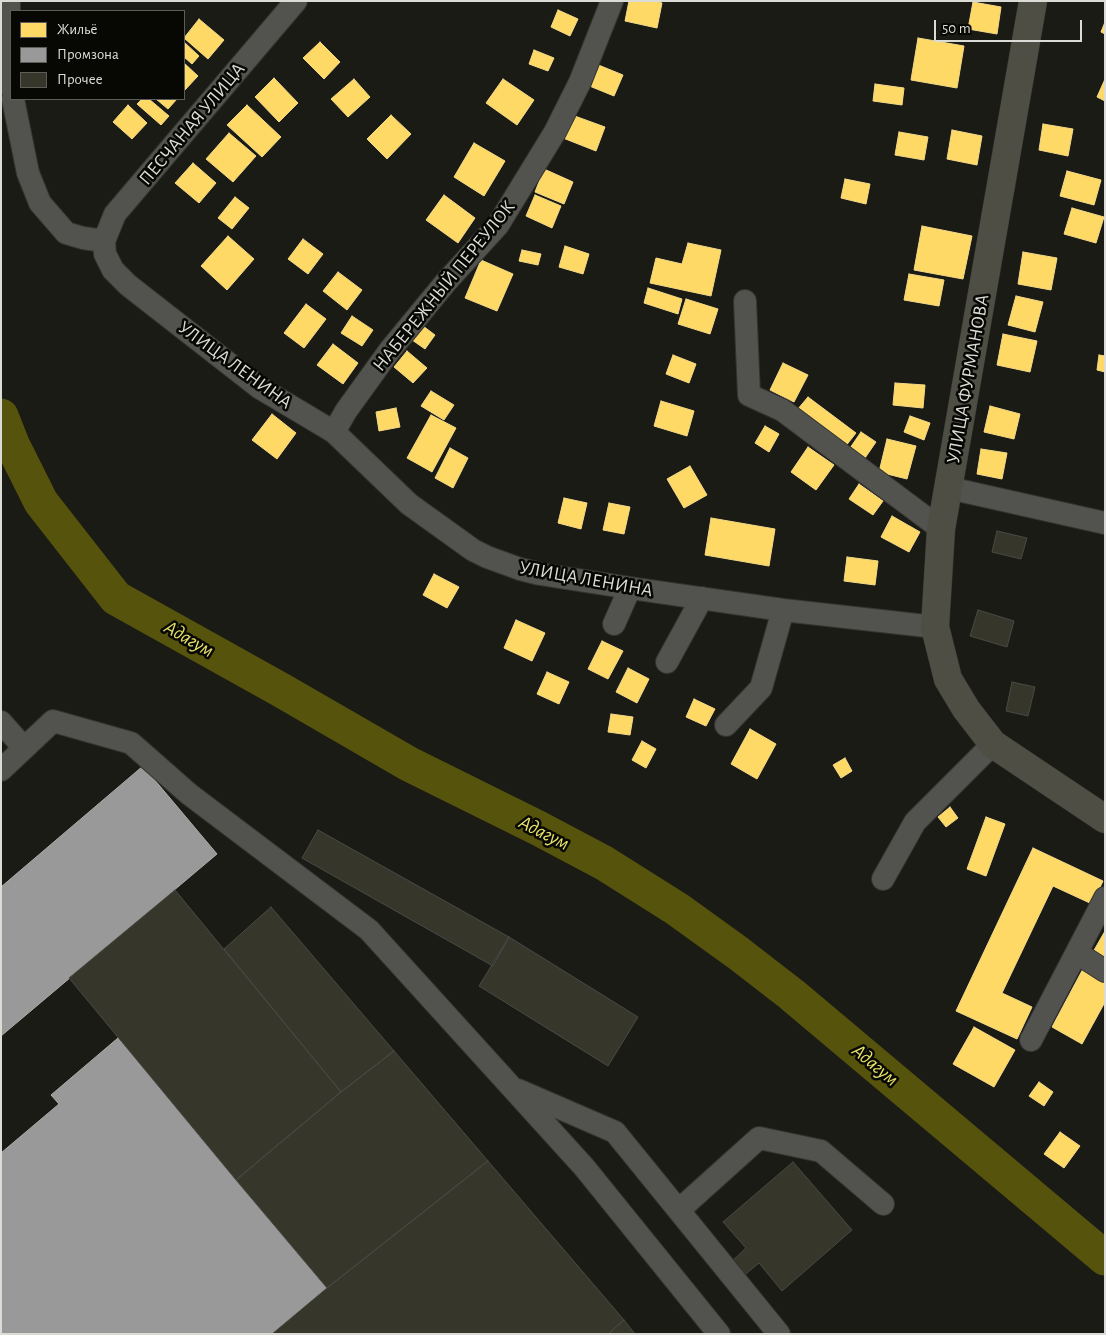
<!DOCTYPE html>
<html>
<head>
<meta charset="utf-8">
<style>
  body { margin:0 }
  #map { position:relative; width:1106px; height:1335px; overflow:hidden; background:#1b1b16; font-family:"Alegreya Sans",sans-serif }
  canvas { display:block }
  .frame { position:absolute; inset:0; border:2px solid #dcdcd7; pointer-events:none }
  .legend { position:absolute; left:10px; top:10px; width:175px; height:90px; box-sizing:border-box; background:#070704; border:1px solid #5c5c58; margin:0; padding:6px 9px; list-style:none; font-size:15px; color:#dcdcd7 }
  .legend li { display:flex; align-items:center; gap:10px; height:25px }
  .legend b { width:25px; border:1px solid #5c5c58 }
  .scale { position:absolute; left:934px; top:20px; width:148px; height:22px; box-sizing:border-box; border:2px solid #dcdcd7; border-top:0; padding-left:6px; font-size:15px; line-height:18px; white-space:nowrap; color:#dcdcd7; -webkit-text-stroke:4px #070704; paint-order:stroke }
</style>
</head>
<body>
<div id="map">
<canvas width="1106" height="1335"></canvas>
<div class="frame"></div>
<ul class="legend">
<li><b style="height:14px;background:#ffd966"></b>Жильё</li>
<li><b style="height:14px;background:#999"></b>Промзона</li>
<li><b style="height:14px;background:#36362a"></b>Прочее</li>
</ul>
<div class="scale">50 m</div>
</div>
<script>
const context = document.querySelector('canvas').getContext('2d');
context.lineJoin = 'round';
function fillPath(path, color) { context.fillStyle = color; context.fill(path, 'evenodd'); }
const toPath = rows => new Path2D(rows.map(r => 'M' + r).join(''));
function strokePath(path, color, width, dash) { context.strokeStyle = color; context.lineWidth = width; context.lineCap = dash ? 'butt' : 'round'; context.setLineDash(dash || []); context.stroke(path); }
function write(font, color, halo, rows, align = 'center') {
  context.font = font + ' "Alegreya Sans",sans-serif'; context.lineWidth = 5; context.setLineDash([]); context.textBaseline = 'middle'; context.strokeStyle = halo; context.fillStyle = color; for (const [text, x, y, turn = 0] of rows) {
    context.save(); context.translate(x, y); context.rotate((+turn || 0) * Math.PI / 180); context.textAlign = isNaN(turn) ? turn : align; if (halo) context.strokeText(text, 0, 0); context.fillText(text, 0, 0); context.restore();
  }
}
const homes = toPath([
  [629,1,654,1,662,3,657,28,625,21,629,1],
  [973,2,1001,7,997,34,968,29,973,2],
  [558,10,578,19,570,36,551,27,558,10],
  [199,19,224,40,208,59,184,38,199,19],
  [1105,22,1105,34,1101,32,1105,22],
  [918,38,964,46,957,88,911,80,918,38],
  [184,42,199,56,192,64,184,57,184,42],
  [320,42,340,62,324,79,303,58,320,42],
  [534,50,554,58,548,71,529,64,534,50],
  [184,63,198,76,184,91,184,63],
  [596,64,623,75,614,96,587,85,596,64],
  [274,78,298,103,279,122,255,97,274,78],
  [354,79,370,97,348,117,331,99,354,79],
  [503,79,534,100,517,125,486,103,503,79],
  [1105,79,1105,101,1097,97,1105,79],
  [875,84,904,88,902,105,873,101,875,84],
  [142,99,149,99,169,116,161,125,137,104,142,99],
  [156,99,177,99,168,109,156,99],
  [128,105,147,123,132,139,113,122,128,105],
  [247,105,281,137,262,157,227,125,247,105],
  [391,115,411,134,387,159,367,139,391,115],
  [572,115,605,127,596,151,563,138,572,115],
  [1043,124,1073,129,1068,156,1039,150,1043,124],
  [952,130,982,136,977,165,947,159,952,130],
  [899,132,928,137,924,160,895,155,899,132],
  [229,133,256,156,233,182,206,159,229,133],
  [474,143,505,161,484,196,454,177,474,143],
  [193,163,216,183,199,203,175,183,193,163],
  [544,169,573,182,564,204,535,192,544,169],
  [1067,171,1101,180,1094,205,1060,196,1067,171],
  [845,179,870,184,866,204,841,198,845,179],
  [444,195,475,218,458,243,426,220,444,195],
  [535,195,561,206,552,228,526,216,535,195],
  [235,197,249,208,232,229,218,218,235,197],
  [1072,208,1104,217,1096,243,1064,234,1072,208],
  [922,226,972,236,963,279,914,270,922,226],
  [228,236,254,259,227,290,201,266,228,236],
  [303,239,323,254,308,274,288,259,303,239],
  [688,243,721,250,711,296,650,283,656,258,682,264,688,243],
  [565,246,589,254,583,274,559,267,565,246],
  [522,250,541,254,538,265,519,261,522,250],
  [1023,252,1057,258,1051,290,1018,284,1023,252],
  [481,260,513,274,497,311,465,298,481,260],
  [338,272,362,290,347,310,323,291,338,272],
  [909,274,944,280,939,306,904,300,909,274],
  [648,288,682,299,678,314,644,303,648,288],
  [1016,296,1043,302,1035,332,1008,325,1016,296],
  [686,299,718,309,710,334,678,324,686,299],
  [306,304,326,319,304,348,284,333,306,304],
  [352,316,373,330,362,346,341,333,352,316],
  [415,320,435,335,425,349,405,335,415,320],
  [1003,334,1037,341,1030,372,997,365,1003,334],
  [333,344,358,363,343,384,317,365,333,344],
  [407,351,427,368,413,383,394,367,407,351],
  [673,355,696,364,689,383,666,374,673,355],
  [1099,355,1105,356,1105,372,1097,370,1099,355],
  [783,363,808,375,794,402,770,390,783,363],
  [895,383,925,385,923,408,893,405,895,383],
  [431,391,454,405,444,420,421,406,431,391],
  [808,397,856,433,845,447,797,410,808,397],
  [661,401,694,411,687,436,654,426,661,401],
  [990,406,1020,414,1014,439,984,432,990,406],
  [396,408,400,427,379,431,376,412,396,408],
  [272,414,296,433,277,459,252,440,272,414],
  [431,415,456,428,432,472,407,458,431,415],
  [910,416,930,423,924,440,904,432,910,416],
  [765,426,779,434,769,452,755,443,765,426],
  [861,432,876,442,865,458,850,448,861,432],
  [887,439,916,446,907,479,879,472,887,439],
  [808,447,834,465,816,490,791,472,808,447],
  [450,448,468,458,453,488,435,478,450,448],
  [981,449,1007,453,1002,479,977,474,981,449],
  [690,466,707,495,684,508,667,479,690,466],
  [859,484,883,501,873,515,849,499,859,484],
  [564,498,587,503,581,529,558,523,564,498],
  [609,503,630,507,624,534,603,530,609,503],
  [892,516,920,532,909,552,881,537,892,516],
  [711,518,775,529,769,566,705,555,711,518],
  [847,557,878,561,875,585,844,581,847,557],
  [434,574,459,587,447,608,423,595,434,574],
  [516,620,545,633,532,661,504,648,516,620],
  [602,641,623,651,608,679,588,669,602,641],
  [628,668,649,679,637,703,616,692,628,668],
  [547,672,569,682,559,704,537,694,547,672],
  [694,699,715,709,706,726,686,717,694,699],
  [611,714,633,717,630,735,608,732,611,714],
  [750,729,776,744,757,779,731,764,750,729],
  [642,741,656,749,646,768,632,760,642,741],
  [845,758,852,771,841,778,833,765,845,758],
  [950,807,958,818,946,827,938,817,950,807],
  [986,817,1005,824,986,876,967,869,986,817],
  [1033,848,1103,881,1092,904,1053,886,1002,993,1032,1007,1017,1039,956,1011,1033,848],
  [1105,931,1105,958,1093,952,1105,931],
  [1084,967,1105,979,1105,1002,1082,1044,1052,1027,1084,967],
  [974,1027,1015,1050,994,1087,953,1064,974,1027],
  [1039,1082,1053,1092,1044,1106,1029,1096,1039,1082],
  [1060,1132,1080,1146,1064,1168,1044,1154,1060,1132]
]);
fillPath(homes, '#ffd966');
strokePath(homes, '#f4da88', 1);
const industry = toPath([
  [143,766,217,854,1,1036,1,887,143,766],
  [118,1038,327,1288,272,1334,1,1334,1,1153,59,1104,51,1095,118,1038]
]);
fillPath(industry, '#999');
strokePath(industry, '#adadac', 1);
strokePath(toPath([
  [1,416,12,444,41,502,116,598,281,690,409,764,538,828,604,863,677,909,738,953,791,994,1105,1258]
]), '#56530d', 35);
const building = toPath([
  [997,531,1027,538,1021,559,992,552,997,531],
  [978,610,1014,621,1007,647,970,636,978,610],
  [1012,682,1035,687,1028,716,1006,711,1012,682],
  [318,830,509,937,493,966,302,858,318,830],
  [175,890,341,1092,236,1180,69,978,175,890],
  [271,907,394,1051,341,1092,224,949,271,907],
  [509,937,638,1017,608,1066,479,986,509,937],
  [394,1051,488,1161,327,1288,236,1180,341,1092,394,1051],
  [488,1161,624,1320,608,1334,272,1334,327,1288,488,1161],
  [793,1162,852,1230,782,1291,759,1263,741,1278,729,1264,746,1248,723,1222,793,1162],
  [624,1320,635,1334,608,1334,624,1320]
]);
fillPath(building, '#36362a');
strokePath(building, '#4a4a46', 1);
const minor = toPath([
  [9,1,9,77,11,87],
  [296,1,115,214,104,241,105,254,113,270,128,285,260,388,334,432,409,504,473,550,487,557,520,569,540,574,630,588,783,610,935,627],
  [13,99,28,173,40,203,66,233,83,238,104,241],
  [745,301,749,395,782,410,941,529],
  [334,432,346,411,390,350,446,282,498,225,555,132,580,82,612,1],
  [949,488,1105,523],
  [614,624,630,588],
  [667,662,702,598],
  [1,722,24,748],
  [726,725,761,688,783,610],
  [1,770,53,721,131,743,189,794,369,930,584,1167,719,1334],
  [883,879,915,822,993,744],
  [1077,953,1105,971],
  [1031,1040,1105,898],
  [518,1090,615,1132,779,1334],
  [679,1210,759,1138,821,1151,883,1204]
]);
const major = toPath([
  [1033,1,941,529,935,627,948,679,966,709,993,744,1105,819]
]);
strokePath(minor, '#343431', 24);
strokePath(major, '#343431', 29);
strokePath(minor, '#52524e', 22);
strokePath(major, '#4e4e44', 28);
write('19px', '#dcdcd7', '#070704', [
  ["ПЕСЧАНАЯ УЛИЦА",192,124,-50],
  ["НАБЕРЕЖНЫЙ ПЕРЕУЛОК",444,286,-51],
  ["УЛИЦА ЛЕНИНА",235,365,36],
  ["УЛИЦА ФУРМАНОВА",968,379,-80],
  ["УЛИЦА ЛЕНИНА",586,579,10]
]);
write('italic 20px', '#e8e368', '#070704', [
  ["Адагум",189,639,30],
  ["Адагум",544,833,27],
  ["Адагум",875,1065,40]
]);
</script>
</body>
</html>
